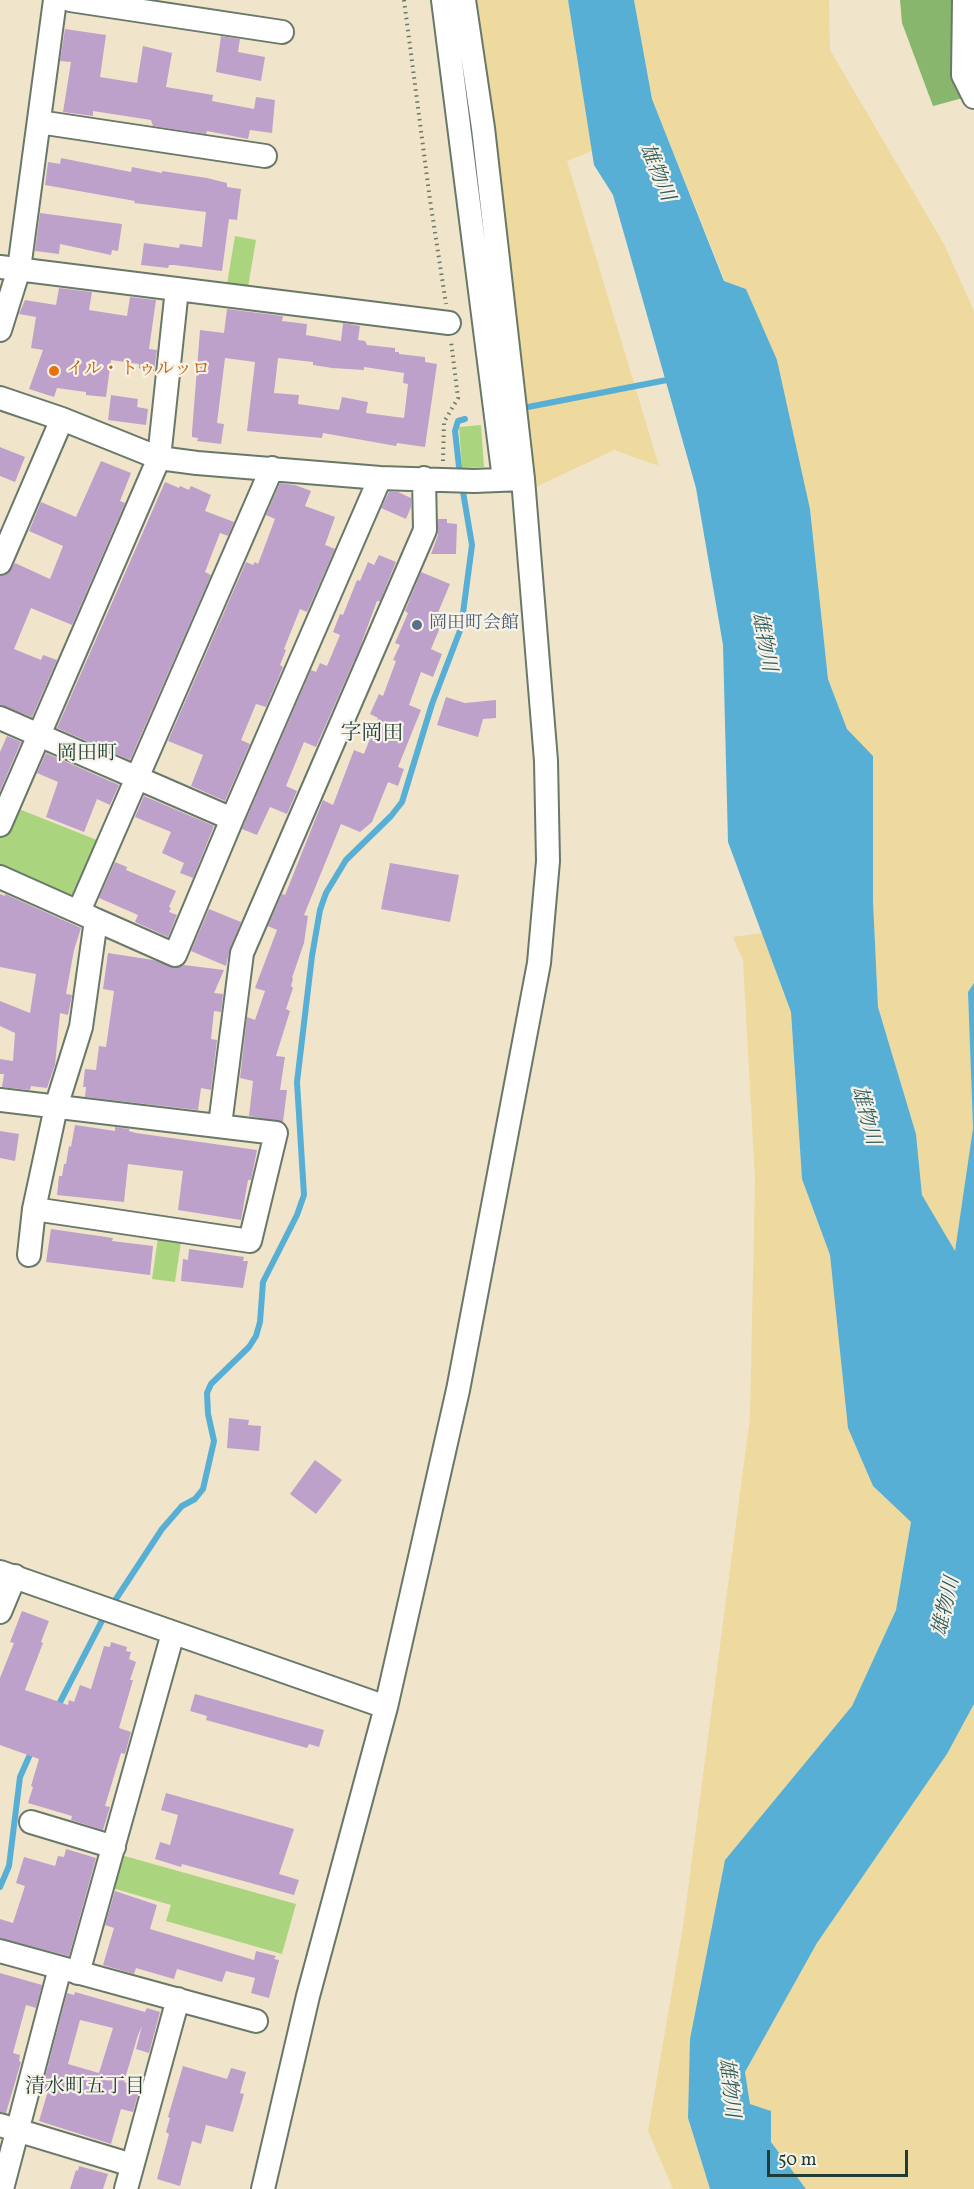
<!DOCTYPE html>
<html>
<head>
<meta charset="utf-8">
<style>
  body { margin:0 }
  #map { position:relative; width:974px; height:2189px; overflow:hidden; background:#f0e5cb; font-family:Vollkorn,serif }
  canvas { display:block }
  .scale { position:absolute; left:767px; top:2150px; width:141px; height:27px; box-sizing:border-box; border:3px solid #1f3d34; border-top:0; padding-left:8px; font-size:18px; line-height:21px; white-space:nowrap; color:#1f3d34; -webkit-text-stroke:4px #f7f3e8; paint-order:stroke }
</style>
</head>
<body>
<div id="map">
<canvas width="974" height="2189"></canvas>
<div class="scale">50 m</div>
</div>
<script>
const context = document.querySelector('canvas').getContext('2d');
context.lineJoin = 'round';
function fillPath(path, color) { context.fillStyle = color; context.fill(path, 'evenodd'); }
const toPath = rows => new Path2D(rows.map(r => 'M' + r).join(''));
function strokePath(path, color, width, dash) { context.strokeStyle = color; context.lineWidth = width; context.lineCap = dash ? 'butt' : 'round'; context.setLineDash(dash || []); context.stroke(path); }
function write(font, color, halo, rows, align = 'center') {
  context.font = font + ' Vollkorn,"Noto Serif JP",serif'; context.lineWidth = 4.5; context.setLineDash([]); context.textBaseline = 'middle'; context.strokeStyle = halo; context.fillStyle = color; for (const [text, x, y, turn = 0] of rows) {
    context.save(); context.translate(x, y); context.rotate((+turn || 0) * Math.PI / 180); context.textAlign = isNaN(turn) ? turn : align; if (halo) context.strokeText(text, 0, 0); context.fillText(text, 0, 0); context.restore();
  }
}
fillPath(toPath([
  [235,236,256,240,248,287,227,284],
  [481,425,484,467,462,468,459,427],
  [9,805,107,844,79,911,0,877,0,825],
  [158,1238,181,1242,175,1282,152,1279],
  [121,1855,296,1904,282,1954,166,1921,171,1905,112,1888]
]), '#abd47e');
fillPath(toPath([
  [900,0,974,0,974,95,933,106,902,23]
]), '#88b66d');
fillPath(toPath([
  [475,0,568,0,592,151,567,161,659,466,614,450,532,489],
  [634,0,829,0,830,50,944,244,974,311,974,984,968,992,973,1128,955,1252,922,1195,916,1134,878,1007,873,901,873,756,847,729,828,679,810,509,746,289,725,281,652,99],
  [762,933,791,1012,802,1179,830,1255,839,1334,873,1486,911,1522,896,1610,852,1706,725,1860,688,2118,710,2189,673,2189,648,2131,684,1920,750,1417,755,1179,743,961,733,937],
  [974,1704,974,2189,806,2189,771,2142,771,2111,750,2104,745,2072,817,1943,947,1754]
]), '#eeda9e');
fillPath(toPath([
  [568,0,634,0,652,99,724,281,746,289,777,360,810,509,828,679,847,729,873,756,873,901,878,1007,916,1134,922,1195,955,1251,973,1128,968,992,974,983,974,1704,947,1754,817,1943,745,2072,750,2104,771,2111,771,2142,806,2189,710,2189,688,2118,690,2039,725,1860,852,1706,896,1610,911,1522,873,1486,848,1428,830,1255,802,1179,791,1012,728,842,723,645,696,488,613,195,594,165]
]), '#58afd5');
strokePath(toPath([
  [528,407,672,379],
  [460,476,455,431,458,421,465,419],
  [112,1605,162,1529,182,1506,195,1499,203,1489,214,1441,208,1414,207,1393,211,1384,249,1347,256,1336,260,1322,263,1282,297,1215,304,1195,297,1082,312,956,320,910,326,893,346,860,391,816,402,802,432,704,461,628,472,545,462,486],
  [57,1708,106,1613],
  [0,1887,9,1866,20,1777,32,1750]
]), '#58afd5', 6);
fillPath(toPath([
  [65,29,106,35,100,77,137,83,143,46,172,53,166,87,213,95,212,101,254,109,256,97,275,100,272,133,250,130,248,139,207,131,206,134,153,126,151,120,93,111,93,116,63,112,71,62,60,61],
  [221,36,240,39,238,52,265,57,261,81,216,72],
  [61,158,131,172,132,167,162,173,162,171,207,178,227,183,227,187,241,189,237,220,229,219,222,271,174,265,169,265,168,268,141,265,144,243,179,248,180,244,202,247,206,212,134,203,135,201,45,185,48,162,60,164],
  [40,213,122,224,118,251,112,250,111,255,60,244,59,254,35,251],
  [59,288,92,292,89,310,127,316,130,297,156,300,149,349,157,350,154,371,139,368,139,364,111,360,106,397,86,395,86,392,57,388,54,397,29,389,43,350,31,348,36,317,19,314,25,300,56,305],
  [227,309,283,316,282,321,307,324,306,335,341,341,343,323,360,326,358,340,365,341,367,345,395,348,395,352,399,352,399,354,425,357,425,362,437,364,425,447,397,443,396,446,323,433,322,438,247,431,255,362,225,358,217,423,224,424,221,444,197,441,198,438,192,437,192,432,200,330,224,333],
  [278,358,313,362,313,365,332,368,364,370,364,367,404,373,403,383,408,384,404,418,366,413,368,402,342,397,339,410,298,404,299,395,274,393],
  [111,395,138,399,137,407,148,409,146,425,108,420],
  [0,447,25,457,15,482,0,476],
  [101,461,131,473,120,501,125,503,72,625,31,608,14,649,41,660,43,655,57,660,32,717,0,705,0,576,8,573,15,563,50,579,63,546,29,531,41,502,76,517],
  [165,482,179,488,180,486,189,490,191,486,211,495,205,511,234,522,228,536,220,533,205,572,211,575,130,760,57,728],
  [280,483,295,485,311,491,305,506,335,517,325,545,335,549,307,612,300,609,284,649,286,650,280,665,283,667,266,707,256,704,241,740,250,744,225,801,191,786,203,755,168,741,246,562,253,565,255,562,258,564,275,519,266,515],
  [389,492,398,492,411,498,411,507,406,519,381,508],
  [438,519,447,519,447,523,457,524,456,554,431,554,438,535],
  [379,555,396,562,380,601,377,601,360,647,316,747,304,742,286,786,297,791,287,814,270,807,257,835,242,829,311,670,316,672,320,663,327,666,340,635,333,632,340,614,343,615,357,580,360,581,368,562,374,565],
  [421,572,450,584,437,615,444,618,431,649,442,654,433,677,421,672,409,705,421,710,398,767,404,769,398,786,388,782,372,822,360,832,341,824,304,915,308,916,304,943,292,978,293,979,291,986,293,988,286,1009,290,1011,276,1056,285,1057,280,1090,287,1090,283,1122,249,1116,253,1081,240,1078,247,1017,255,1020,265,991,255,988,277,930,268,926,282,894,285,895,323,800,333,805,354,750,364,754,378,718,370,714,379,694,383,696,396,661,393,660,400,645,395,643,408,613,405,611],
  [446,697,465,703,496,700,496,718,483,719,478,737,437,725],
  [7,736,21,742,0,791,0,752],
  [46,753,119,785,110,805,97,799,84,832,46,817,58,782,37,773],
  [144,796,214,826,193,878,180,873,184,863,162,853,171,832,135,817],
  [115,862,127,867,126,870,176,891,169,907,171,908,169,912,177,915,168,937,135,922,138,915,99,898],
  [390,863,459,875,450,922,381,909],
  [0,894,5,896,5,894,81,928,74,950,66,994,72,995,68,1015,60,1013,55,1065,47,1088,31,1086,30,1090,2,1087,4,1074,0,1074,0,1059,13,1061,15,1033,0,1026,0,1001,30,1013,36,974,0,967],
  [209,909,241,922,230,948,226,966,191,951],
  [108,953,153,960,176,968,184,965,224,970,214,993,223,994,221,1012,214,1011,211,1039,217,1040,211,1090,201,1088,198,1110,85,1097,86,1087,83,1087,85,1069,96,1070,99,1046,106,1047,114,991,103,989],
  [75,1125,115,1131,115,1127,129,1129,129,1131,136,1133,257,1150,251,1180,248,1180,241,1220,178,1210,183,1171,128,1164,124,1202,57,1195,59,1176,62,1176,64,1164,66,1164,69,1146,71,1147],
  [0,1131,19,1134,15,1161,0,1158],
  [51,1229,113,1238,112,1241,153,1246,150,1275,46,1262],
  [189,1249,244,1257,243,1261,248,1261,243,1288,181,1281,183,1259,188,1260],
  [229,1418,249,1420,248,1425,261,1426,259,1451,227,1448],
  [315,1460,342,1480,316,1514,290,1494],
  [22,1611,49,1621,41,1642,43,1643,25,1690,68,1705,69,1700,74,1702,80,1685,91,1689,104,1646,110,1647,111,1642,127,1647,126,1651,131,1652,129,1659,136,1662,130,1680,133,1680,119,1728,131,1732,125,1754,121,1753,105,1806,110,1807,103,1830,71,1820,72,1816,28,1803,33,1787,31,1786,39,1759,0,1745,0,1678,14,1643,10,1642],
  [195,1694,324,1730,319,1747,309,1744,307,1748,206,1720,207,1716,190,1711],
  [166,1793,294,1829,279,1874,299,1880,294,1895,182,1864,181,1867,155,1859,160,1842,170,1845,178,1815,161,1810],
  [66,1849,96,1858,69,1956,0,1938,0,1919,13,1923,25,1886,16,1883,24,1857,55,1866,58,1856,64,1857],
  [115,1891,157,1905,150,1929,254,1960,256,1951,276,1956,274,1959,279,1960,269,1998,251,1993,255,1978,226,1971,222,1982,177,1969,174,1979,136,1968,134,1974,103,1965,114,1928,105,1925],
  [0,1973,42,1985,36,2008,26,2005,13,2053,20,2055,19,2061,21,2062,6,2113,0,2112],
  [75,1992,145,2012,147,2008,160,2012,149,2053,136,2049,142,2026,138,2035,124,2082,140,2087,133,2112,121,2109,111,2144,39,2121,48,2091,42,2089,67,1993,74,1995],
  [80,2020,113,2028,99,2073,68,2064],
  [183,2066,227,2079,231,2068,246,2072,240,2093,244,2094,233,2132,206,2125,201,2144,192,2141,180,2186,157,2179,169,2134,166,2132,170,2118,168,2117],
  [79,2166,108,2174,103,2189,70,2189,76,2170,78,2171]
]), '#bda1cb');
const street = toPath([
  [70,0,282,32],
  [443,0,504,479],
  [964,0,963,75,974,97],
  [39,122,265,156],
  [0,267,449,323],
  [0,330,19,269,55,0],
  [0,398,62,419,159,458,197,463,380,478,474,481,523,479],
  [0,563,62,419],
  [0,718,232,819],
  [0,825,159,458,177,289],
  [0,877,92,918],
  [79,911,272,468],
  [0,1100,276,1133,250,1241,34,1209],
  [220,1125,242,953,425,530,424,478],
  [29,1255,34,1209,56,1107,81,1027,96,920,175,955,232,819,380,478],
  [0,1572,386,1707],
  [0,1612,15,1576],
  [31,1822,114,1847],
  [0,1951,256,2021],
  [78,1973,173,1633],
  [0,2125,132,2165],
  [2,2189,60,1968],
  [126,2189,178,1999],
  [263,2189,308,1996,386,1707,458,1390,539,963,548,861,546,761,523,479,483,128,464,0]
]);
strokePath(street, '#687869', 26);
strokePath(toPath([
  [404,0,430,200,446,304],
  [443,461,444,422,458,398,451,341]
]), '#687869', 4, [1.5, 4.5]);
strokePath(street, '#fff', 22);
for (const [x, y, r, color] of [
  [54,371,6,"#e8710a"],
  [417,625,6,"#5c6f8a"]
]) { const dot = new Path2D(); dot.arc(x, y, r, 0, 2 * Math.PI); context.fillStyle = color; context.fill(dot); strokePath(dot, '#f7f3e8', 2); }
write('18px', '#c56008', '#f7f3e8', [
  ["イル・トゥルッロ",66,371]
], 'left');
write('18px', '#4e5e75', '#f7f3e8', [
  ["岡田町会館",429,625]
], 'left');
write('italic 20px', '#2d5a5c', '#f7f3e8', [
  ["雄物川",655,173,67],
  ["雄物川",762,642,79],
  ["雄物川",864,1116,75],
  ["雄物川",948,1607,-77],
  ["雄物川",727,2088,83]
]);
write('20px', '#1f3d34', '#f7f3e8', [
  ["岡田町",87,755],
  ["清水町五丁目",85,2088]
]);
write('21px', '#1f3d34', '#f7f3e8', [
  ["字岡田",372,735]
]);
</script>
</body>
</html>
